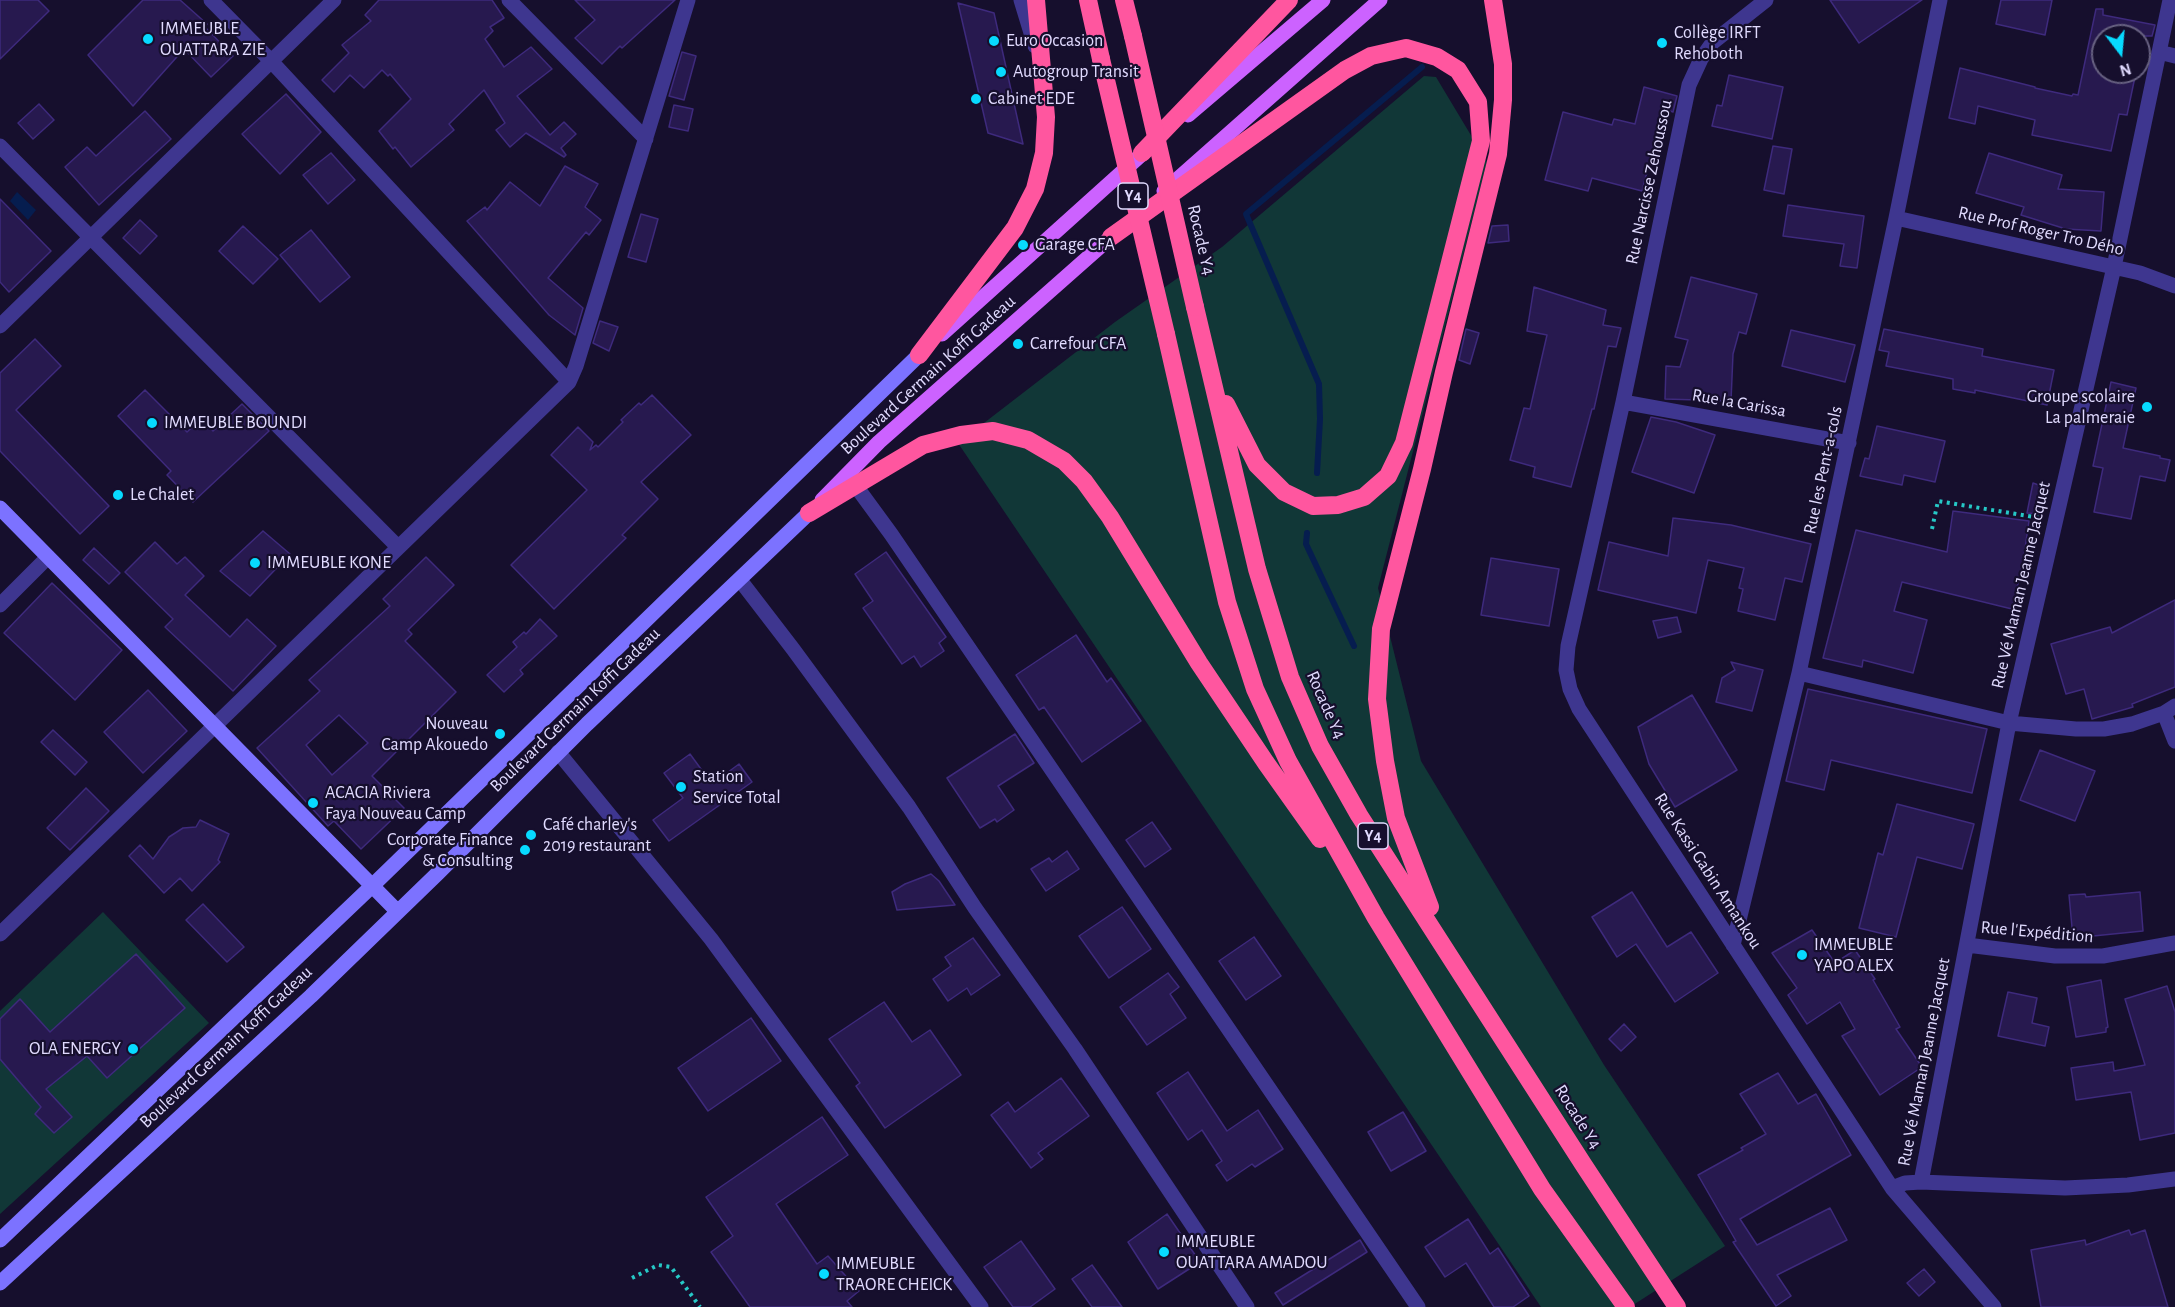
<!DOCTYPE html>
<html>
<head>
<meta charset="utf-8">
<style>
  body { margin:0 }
  #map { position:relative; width:2175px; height:1307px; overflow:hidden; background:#160f2d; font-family:"Alegreya Sans",sans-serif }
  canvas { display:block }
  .north { position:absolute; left:2091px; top:24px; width:60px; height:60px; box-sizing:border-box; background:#160f2d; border:2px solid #676181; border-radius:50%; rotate:164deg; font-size:16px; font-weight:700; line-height:24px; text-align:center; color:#e1dbff }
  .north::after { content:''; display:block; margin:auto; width:21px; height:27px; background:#07daff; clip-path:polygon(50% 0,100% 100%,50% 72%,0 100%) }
</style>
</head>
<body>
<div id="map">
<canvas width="2175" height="1307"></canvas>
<div class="north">N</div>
</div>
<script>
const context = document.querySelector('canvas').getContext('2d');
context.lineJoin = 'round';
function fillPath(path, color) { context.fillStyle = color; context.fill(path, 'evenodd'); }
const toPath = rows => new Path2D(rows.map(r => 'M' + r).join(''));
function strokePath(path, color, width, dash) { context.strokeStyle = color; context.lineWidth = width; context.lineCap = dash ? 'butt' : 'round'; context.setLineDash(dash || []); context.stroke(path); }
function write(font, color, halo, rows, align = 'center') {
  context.font = font + ' "Alegreya Sans",sans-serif'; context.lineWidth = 4.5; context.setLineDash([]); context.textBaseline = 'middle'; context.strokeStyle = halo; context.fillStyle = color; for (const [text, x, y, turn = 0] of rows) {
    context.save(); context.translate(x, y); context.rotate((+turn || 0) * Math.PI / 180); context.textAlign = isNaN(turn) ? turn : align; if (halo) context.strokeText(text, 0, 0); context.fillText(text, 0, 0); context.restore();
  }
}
fillPath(toPath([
  [1424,76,1436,77,1487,162,1378,588,1421,761,1604,1065,1725,1246,1630,1307,1541,1307,958,443,1115,322,1222,247],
  [103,912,209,1023,0,1214,0,1011]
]), '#113737');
fillPath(toPath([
  [17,192,36,210,28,220,10,201]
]), '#061d4f');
strokePath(toPath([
  [1317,473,1320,419,1319,384,1246,214,1422,67],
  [1307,533,1306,544,1354,646]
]), '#061d4f', 6);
const building = toPath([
  [0,0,38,0,49,11,0,59,0,0],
  [143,0,180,0,207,24,205,27,233,56,211,77,184,49,133,106,88,55,143,0],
  [379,0,492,0,504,18,490,27,493,31,485,39,504,67,531,47,552,69,517,96,550,135,564,122,576,134,561,148,566,155,564,157,526,133,510,147,496,130,505,123,484,90,449,124,454,130,411,167,395,147,393,149,379,131,411,99,390,74,388,76,382,70,364,88,350,75,334,92,322,80,349,53,342,45,371,21,365,15,379,0],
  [575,0,675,0,622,48,620,46,602,64,575,38,595,20,575,0],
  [1830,0,1922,0,1859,43,1830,0],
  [2001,0,2052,0,2045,35,1996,24,2001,0],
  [958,3,994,13,1023,144,988,133,958,3],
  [2096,9,2103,9,2103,15,2155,25,2152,36,2103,36,2103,72,2136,72,2127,115,2119,114,2111,151,2032,135,2035,120,1978,106,1975,124,1949,118,1960,68,2035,87,2035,88,2072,96,2073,94,2078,95,2096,9],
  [682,52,696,56,684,100,669,96,682,52],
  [1729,75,1783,87,1772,139,1712,126,1717,105,1722,106,1729,75],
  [1644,87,1677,96,1673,112,1664,109,1642,191,1592,178,1588,191,1545,180,1563,112,1612,125,1614,119,1635,124,1644,87],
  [286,94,321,132,280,174,242,134,286,94],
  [39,104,54,120,33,139,18,123,39,104],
  [674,105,693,109,688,131,669,127,674,105],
  [145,111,171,139,99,205,65,167,87,147,96,156,145,111],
  [1773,146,1792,149,1784,194,1764,190,1773,146],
  [331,153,355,180,328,204,303,175,331,153],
  [1989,153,2062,175,2058,189,2104,192,2101,231,2066,229,2021,215,2024,207,1976,193,1989,153],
  [565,166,598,184,585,207,601,220,589,235,586,232,548,278,583,308,575,335,549,315,467,221,485,207,487,210,510,182,540,206,565,166],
  [0,199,51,251,9,292,0,282,0,199],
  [1788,205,1864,216,1857,268,1840,266,1844,244,1783,236,1788,205],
  [641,214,658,219,646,262,628,257,641,214],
  [140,220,157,236,140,254,123,238,140,220],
  [1508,225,1509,241,1488,243,1492,226,1508,225],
  [243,226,278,259,253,284,219,251,243,226],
  [311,230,350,277,320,302,280,255,311,230],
  [1691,277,1757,294,1746,334,1739,332,1733,354,1731,401,1665,399,1666,366,1680,367,1688,340,1675,337,1691,277],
  [1534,287,1606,310,1603,325,1621,328,1616,347,1608,346,1594,409,1592,409,1571,487,1533,477,1535,467,1510,460,1524,408,1530,409,1547,335,1527,331,1534,287],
  [600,321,618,327,609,351,593,343,600,321],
  [1466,329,1479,333,1470,364,1459,360,1466,329],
  [1884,329,1983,349,1982,356,2054,370,2047,405,1975,390,1975,393,1953,389,1953,379,1886,366,1889,352,1879,350,1884,329],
  [1791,330,1855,345,1845,382,1782,366,1791,330],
  [35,339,61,366,16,410,109,506,80,534,0,451,0,373,35,339],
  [2111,382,2136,388,2123,448,2160,456,2160,458,2170,460,2165,481,2140,476,2131,519,2094,512,2103,468,2093,466,2111,382],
  [145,390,187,432,201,419,213,431,242,404,269,431,193,502,167,475,171,471,118,416,145,390],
  [652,395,691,435,641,482,658,499,622,535,626,538,554,609,511,565,587,490,551,455,578,427,593,442,590,450,596,445,598,447,623,422,621,420,639,403,641,405,652,395],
  [1651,417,1676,422,1715,435,1694,493,1632,472,1651,417],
  [1877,426,1945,441,1935,482,1904,475,1902,485,1860,476,1865,458,1869,459,1877,426],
  [2033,483,2047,488,2042,514,2027,513,2033,483],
  [1953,511,2029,521,2023,562,2012,609,1902,582,1894,611,1927,620,1913,673,1863,660,1862,667,1823,658,1856,530,1947,552,1953,511],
  [1673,518,1731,525,1811,544,1802,582,1785,578,1775,620,1738,611,1743,589,1739,588,1744,568,1708,560,1696,613,1598,590,1609,542,1668,556,1673,518],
  [263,531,290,554,250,596,220,571,263,531],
  [155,542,177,564,185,557,204,576,185,595,230,637,247,619,276,646,233,691,165,627,173,619,125,572,155,542],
  [94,548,120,573,109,584,83,560,94,548],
  [886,552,946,637,939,643,944,651,921,667,914,656,902,664,863,608,873,601,855,574,886,552],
  [426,557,454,585,408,630,412,634,405,641,456,692,372,776,404,808,361,849,334,821,328,826,257,748,320,691,309,680,390,606,383,599,426,557],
  [339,715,368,743,332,775,306,745,339,715],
  [1491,558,1559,569,1549,626,1481,615,1491,558],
  [52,583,122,650,75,700,4,633,52,583],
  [2175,600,2175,687,2132,704,2133,707,2092,719,2084,689,2066,694,2051,644,2110,627,2112,633,2175,600],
  [1677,617,1681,632,1658,638,1653,621,1677,617],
  [540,619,557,636,520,670,523,674,504,692,487,675,517,647,513,642,524,632,526,634,540,619],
  [1076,635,1107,682,1111,678,1141,721,1082,762,1044,707,1039,710,1016,675,1076,635],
  [1731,662,1763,670,1752,711,1716,702,1722,678,1735,670,1731,662],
  [1808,689,1987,729,1972,793,1831,760,1824,790,1786,781,1808,689],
  [148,690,187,731,143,773,104,732,148,690],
  [1692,695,1737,770,1675,807,1649,764,1638,727,1692,695],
  [53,730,87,762,75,775,41,742,53,730],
  [1015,734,1034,763,998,786,1014,810,997,822,995,819,980,828,947,778,1015,734],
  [2040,750,2095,771,2075,821,2020,800,2040,750],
  [690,754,709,780,714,777,716,781,739,764,752,782,669,841,653,820,683,798,664,773,690,754],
  [86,788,109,811,70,850,47,828,86,788],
  [1897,804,1974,824,1962,869,1917,857,1896,937,1859,928,1878,853,1883,855,1897,804],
  [200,820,229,834,218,860,220,862,192,891,180,878,164,893,129,856,140,845,153,859,169,837,183,828,196,827,200,820],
  [1152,822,1171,849,1145,867,1126,840,1152,822],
  [1067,851,1079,869,1046,891,1031,869,1049,858,1052,862,1067,851],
  [931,874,939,881,955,905,897,910,892,892,905,884,931,874],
  [1632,892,1667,947,1691,932,1718,973,1675,1002,1636,944,1617,957,1592,917,1632,892],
  [2140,892,2143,931,2073,938,2069,895,2085,894,2086,897,2140,892],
  [203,904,244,947,227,962,186,920,203,904],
  [1122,907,1151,949,1109,978,1079,936,1122,907],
  [1812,930,1835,963,1855,950,1875,979,1873,980,1900,1027,1896,1029,1922,1067,1880,1095,1842,1036,1855,1029,1840,1002,1807,1024,1788,995,1797,988,1772,953,1812,930],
  [1254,937,1281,976,1246,1000,1219,961,1254,937],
  [973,938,1000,975,971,995,967,988,948,1001,933,979,951,966,945,957,973,938],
  [136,954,185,1008,107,1078,87,1056,46,1089,72,1117,54,1133,35,1114,41,1107,0,1059,0,1019,20,999,50,1032,136,954],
  [1168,973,1179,987,1170,994,1186,1018,1147,1045,1120,1007,1168,973],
  [2101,980,2108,1027,2106,1028,2106,1032,2076,1037,2067,987,2101,980],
  [2167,986,2175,1012,2175,1133,2140,1140,2131,1092,2076,1100,2071,1068,2113,1062,2114,1071,2145,1065,2125,999,2167,986],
  [2008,992,2037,998,2032,1023,2049,1027,2045,1046,1998,1036,2008,992],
  [884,1002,912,1042,930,1030,961,1075,885,1128,856,1086,860,1083,829,1039,884,1002],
  [751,1018,781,1061,708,1111,678,1068,751,1018],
  [1624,1024,1636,1037,1621,1051,1609,1039,1624,1024],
  [1188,1072,1227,1131,1258,1110,1283,1149,1255,1167,1252,1164,1227,1181,1216,1165,1222,1161,1202,1130,1188,1140,1157,1093,1188,1072],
  [1778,1073,1798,1104,1816,1094,1851,1155,1740,1219,1757,1245,1830,1208,1847,1240,1777,1275,1791,1296,1776,1306,1733,1242,1736,1241,1698,1175,1743,1150,1741,1148,1766,1134,1740,1094,1778,1073],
  [1061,1078,1089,1116,1038,1153,1043,1159,1031,1168,991,1115,1008,1102,1015,1112,1061,1078],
  [1403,1112,1426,1151,1391,1171,1368,1132,1403,1112],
  [822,1117,848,1155,776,1204,817,1264,828,1256,859,1291,847,1301,852,1307,750,1307,711,1252,733,1236,706,1197,822,1117],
  [1167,1214,1200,1262,1158,1289,1128,1242,1167,1214],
  [1468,1219,1490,1254,1498,1248,1529,1296,1513,1307,1494,1307,1466,1263,1445,1277,1425,1247,1468,1219],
  [2129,1230,2131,1235,2145,1230,2168,1307,2041,1307,2031,1250,2085,1240,2086,1245,2129,1230],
  [1360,1240,1367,1252,1283,1305,1275,1293,1360,1240],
  [1021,1241,1055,1289,1030,1307,1013,1307,984,1267,1021,1241],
  [1092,1265,1122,1307,1092,1307,1072,1279,1092,1265],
  [1924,1269,1935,1282,1919,1296,1907,1283,1924,1269]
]);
fillPath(building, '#27194f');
strokePath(building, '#3e2a7d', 1.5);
strokePath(toPath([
  [1932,529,1938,501,2040,518],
  [632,1278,658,1265,671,1267,700,1307]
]), '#26c8c6', 4, [3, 4.5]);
strokePath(toPath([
  [211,0,271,61,569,382],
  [509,0,646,139],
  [1021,0,1035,46],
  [1766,0,1713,42,1701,59,1689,85,1623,402,1568,646,1566,670,1570,689,1579,709,1892,1188,1994,1307],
  [2159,52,2175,56],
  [0,146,398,547],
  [1896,218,2140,273,2175,286],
  [0,326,334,0],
  [1623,402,1849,443],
  [850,478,891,534,1418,1307],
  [740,580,793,649,909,807,975,908,1075,1049,1247,1307],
  [0,605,48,557],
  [1799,673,2009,723,2076,729,2104,729,2132,724,2164,713,2175,706],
  [2164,713,2175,741],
  [558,752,711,939,981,1307],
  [0,934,569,382,576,366,688,0],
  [1733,945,1799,673,1896,218,1940,0],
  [1967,945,2055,956,2103,956,2175,943],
  [1921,1182,2009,723,2114,267,2170,0],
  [1892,1188,1905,1183,1921,1182,2065,1188,2128,1185,2175,1179]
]), '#3e368f', 15);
strokePath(toPath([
  [0,508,397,911],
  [0,1240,372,886,919,355],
  [0,1283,311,996,438,873,587,724,809,513]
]), '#7c72ff', 15);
strokePath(toPath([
  [1188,115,1323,0],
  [1164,191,1380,0],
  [942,334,1151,146],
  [822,500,879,442,1119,230]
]), '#cc62ff', 15);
strokePath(toPath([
  [1088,0,1101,59],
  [1124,0,1133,36],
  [1142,153,1289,0],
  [1111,237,1345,70,1371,56,1406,48,1437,57,1458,70,1478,102,1481,141,1404,443,1388,476,1364,497,1338,505,1313,506,1284,492,1257,465,1226,404],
  [1195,307,1257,569,1290,677,1320,746,1359,815,1583,1164,1677,1307],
  [1166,334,1227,602,1255,689,1288,761,1376,918,1542,1189,1626,1307],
  [919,355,1015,228,1035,189,1044,153,1046,117,1036,0],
  [809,513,923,445,961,435,993,431,1028,440,1064,461,1084,481,1110,517,1199,663,1266,763,1320,839],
  [1430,907,1396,818,1385,761,1377,699,1381,629,1422,469,1444,372,1498,154,1503,100,1503,64,1493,0]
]), '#ff569f', 18);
strokePath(toPath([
  [1133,36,1195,307],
  [1101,59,1166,334]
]), '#ff569f', 18);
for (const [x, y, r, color] of [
  [148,39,6,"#07daff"],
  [994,41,6,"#07daff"],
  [1662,43,6,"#07daff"],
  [1001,72,6,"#07daff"],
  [976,99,6,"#07daff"],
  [1023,245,6,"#07daff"],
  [1018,344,6,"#07daff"],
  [2147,407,6,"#07daff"],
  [152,423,6,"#07daff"],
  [118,495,6,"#07daff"],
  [255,563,6,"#07daff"],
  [500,734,6,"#07daff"],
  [681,787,6,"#07daff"],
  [313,803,6,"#07daff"],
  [531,835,6,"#07daff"],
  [525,850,6,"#07daff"],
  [1802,955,6,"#07daff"],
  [133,1049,6,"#07daff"],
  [1164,1252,6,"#07daff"],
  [824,1274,6,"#07daff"]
]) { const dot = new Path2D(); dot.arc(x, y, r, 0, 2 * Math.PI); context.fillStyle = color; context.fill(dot); strokePath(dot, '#160f2d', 2); }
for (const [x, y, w] of [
  [1133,196,30],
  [1373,836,30]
]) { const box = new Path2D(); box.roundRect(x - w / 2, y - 13, w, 26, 4.5); context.fillStyle = '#160f2d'; context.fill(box); strokePath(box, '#e1dbff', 1.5); }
write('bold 16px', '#e1dbff', null, [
  ["Y4",1133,196],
  ["Y4",1373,836]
]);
write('18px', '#e1dbff', '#160f2d', [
  ["IMMEUBLE",160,29],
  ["OUATTARA ZIE",160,50],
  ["Collège IRFT",1674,33],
  ["Rehoboth",1674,54],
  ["Euro Occasion",1006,41],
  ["Autogroup Transit",1013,72],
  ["Cabinet EDE",988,99],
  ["Garage CFA",1035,245],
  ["Carrefour CFA",1030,344],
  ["Groupe scolaire",2135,397,"right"],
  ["La palmeraie",2135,418,"right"],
  ["IMMEUBLE BOUNDI",164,423],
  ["Le Chalet",130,495],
  ["IMMEUBLE KONE",267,563],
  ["Nouveau",488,724,"right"],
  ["Camp Akouedo",488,745,"right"],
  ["Station",693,777],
  ["Service Total",693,798],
  ["ACACIA Riviera",325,793],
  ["Faya Nouveau Camp",325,814],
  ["Café charley's",543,825],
  ["2019 restaurant",543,846],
  ["Corporate Finance",513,840,"right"],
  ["& Consulting",513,861,"right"],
  ["IMMEUBLE",1814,945],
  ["YAPO ALEX",1814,966],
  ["OLA ENERGY",121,1049,"right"],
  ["IMMEUBLE",1176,1242],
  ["OUATTARA AMADOU",1176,1263],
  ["IMMEUBLE",836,1264],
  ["TRAORE CHEICK",836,1285]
], 'left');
write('18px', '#e1dbff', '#160f2d', [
  ["Rue Narcisse Zehoussou",1649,182,-78],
  ["Rue Prof Roger Tro Dého",2041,231,13],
  ["Rocade Y4",1201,240,77],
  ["Boulevard Germain Koffi Gadeau",928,375,-42],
  ["Rue la Carissa",1739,403,10],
  ["Rue les Pent-a-cols",1823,470,-78],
  ["Rue Vé Maman Jeanne Jacquet",2021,585,-77],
  ["Rocade Y4",1326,705,66],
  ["Boulevard Germain Koffi Gadeau",575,710,-44],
  ["Rue Kassi Gabin Amankou",1708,871,57],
  ["Rue l'Expédition",2037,932,5],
  ["Boulevard Germain Koffi Gadeau",226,1047,-43],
  ["Rue Vé Maman Jeanne Jacquet",1924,1062,-79],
  ["Rocade Y4",1578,1117,58]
]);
</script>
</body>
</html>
